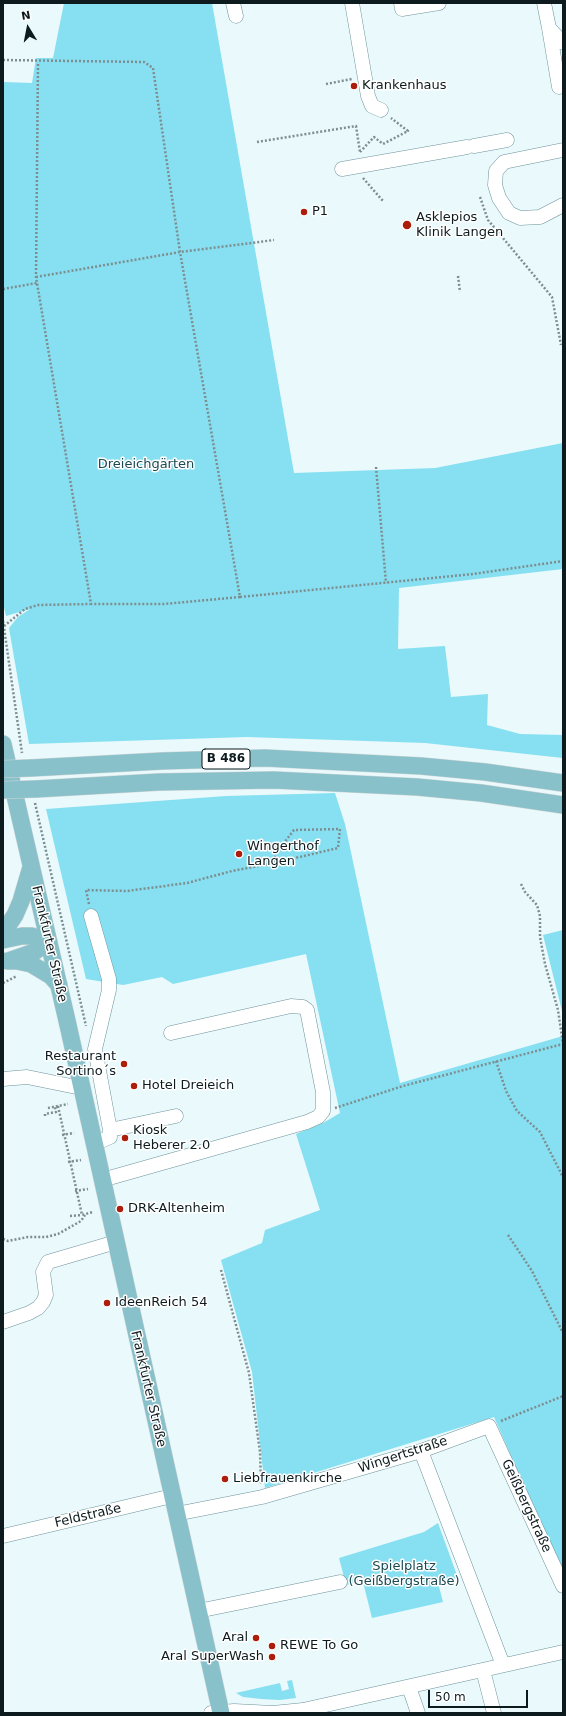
<!DOCTYPE html>
<html>
<head>
<meta charset="utf-8">
<style>
  body { margin:0 }
  #map { position:relative; width:566px; height:1716px; overflow:hidden; background:#e9f9fc; font-family:"DejaVu Sans",sans-serif }
  canvas { display:block }
  .frame { position:absolute; inset:0; border:4px solid #0d1b1e; pointer-events:none }
  .north { position:absolute; left:8px; top:8px; width:40px; height:40px; -webkit-text-stroke:3px #fff; paint-order:stroke; rotate:350deg; font-size:11px; font-weight:700; line-height:16px; text-align:center; color:#0d1b1e }
  .north::after { content:''; display:block; margin:auto; width:14px; height:18px; background:#0d1b1e; clip-path:polygon(50% 0,100% 100%,50% 72%,0 100%) }
  .scale { position:absolute; left:428px; top:1690px; width:100px; height:18px; box-sizing:border-box; border:2px solid #0d1b1e; border-top:0; padding-left:5px; font-size:12px; line-height:14px; white-space:nowrap; color:#0d1b1e; -webkit-text-stroke:3px #fff; paint-order:stroke }
</style>
</head>
<body>
<div id="map">
<canvas width="566" height="1716"></canvas>
<div class="frame"></div>
<div class="north">N</div>
<div class="scale">50 m</div>
</div>
<script>
const context = document.querySelector('canvas').getContext('2d');
context.lineJoin = 'round';
function fillPath(path, color) { context.fillStyle = color; context.fill(path, 'evenodd'); }
const toPath = rows => new Path2D(rows.map(r => 'M' + r).join(''));
function strokePath(path, color, width, dash) { context.strokeStyle = color; context.lineWidth = width; context.lineCap = dash ? 'butt' : 'round'; context.setLineDash(dash || []); context.stroke(path); }
function write(font, color, halo, rows, align = 'center') {
  context.font = font + ' "DejaVu Sans",sans-serif'; context.lineWidth = 3; context.setLineDash([]); context.textBaseline = 'middle'; context.strokeStyle = halo; context.fillStyle = color; for (const [text, x, y, turn = 0] of rows) {
    context.save(); context.translate(x, y); context.rotate((+turn || 0) * Math.PI / 180); context.textAlign = isNaN(turn) ? turn : align; if (halo) context.strokeText(text, 0, 0); context.fillText(text, 0, 0); context.restore();
  }
}
fillPath(toPath([
  [64,3,212,3,294,473,435,468,563,443,563,569,399,588,398,649,445,646,451,697,488,694,487,725,520,734,563,735,563,758,425,743,247,737,29,744,9,628,18,617,30,609,6,616,3,603,3,82,32,83,36,58,53,58],
  [335,793,345,824,400,1083,563,1036,563,1575,494,1417,265,1488,252,1372,221,1260,262,1243,265,1230,320,1210,296,1134,323,1123,340,1113,306,954,173,984,162,977,123,985,86,979,46,809,226,796],
  [563,930,563,1015,543,935],
  [438,1523,458,1578,438,1583,443,1602,372,1618,363,1582,346,1585,339,1558,424,1532],
  [292,1680,296,1698,280,1700,261,1699,243,1697,236,1693,280,1683,282,1691,289,1689,287,1681]
]), '#86e0f1');
const minor = toPath([
  [233,3,236,16],
  [352,3,368,96,372,106,381,110],
  [401,3,402,9,439,3],
  [544,3,549,28,563,43],
  [549,28,559,87],
  [474,146,507,140],
  [563,150,504,162,496,171,495,185,499,198,509,213,520,218,540,217,563,205],
  [342,169,467,147],
  [91,916,109,979,109,990,95,1049,110,1130,110,1137,94,1144],
  [3,1079,27,1077,81,1088],
  [110,1130,176,1116],
  [102,1180,307,1122,318,1117,323,1111,323,1092,307,1010,303,1007,291,1006,171,1033],
  [3,1322,29,1313,38,1308,43,1302,46,1295,43,1272,48,1262,116,1242],
  [421,1451,503,1665],
  [176,1514,262,1497,421,1451,489,1426,563,1586],
  [3,1536,172,1496],
  [198,1611,340,1582],
  [483,1670,494,1713],
  [409,1687,418,1713],
  [211,1713,234,1711,273,1713,303,1710,563,1652]
]);
const major = toPath([
  [3,744,68,1025,221,1713],
  [31,768,162,761,265,758,421,766,485,772,563,783],
  [36,789,159,782,274,780,417,787,481,793,563,805],
  [3,933,15,915,21,901,31,867],
  [3,940,22,936,32,936,49,942],
  [11,960,34,952,49,942],
  [7,961,17,961,31,964,51,976,59,985]
]);
strokePath(minor, '#6e949b', 15);
strokePath(major, '#d3d6d6', 18);
strokePath(toPath([
  [3,60,144,62,153,68,180,252,240,597,164,604,91,604,36,277,38,62],
  [326,84,352,79],
  [257,142,356,126,360,152],
  [360,152,374,137,383,144,408,131,391,118],
  [363,178,383,201],
  [480,197,488,220,552,297,561,345],
  [458,276,460,292],
  [36,277,180,252,274,240],
  [3,289,37,283],
  [376,467,386,583],
  [240,597,473,574,563,561],
  [3,621,22,753],
  [4,626,25,609,38,605,90,604],
  [35,803,86,1026],
  [521,884,525,892,537,905,540,916,540,937,545,964,558,1010,563,1044],
  [89,904,86,890,127,891,187,883,232,871,274,863,338,848,340,829,294,830,276,853,274,863],
  [3,983,17,976],
  [496,1061,506,1091,517,1111,540,1132,563,1177],
  [58,1106,82,1215,93,1212],
  [48,1108,68,1104],
  [335,1108,403,1086,563,1044],
  [45,1116,45,1114,56,1112,55,1107],
  [62,1135,74,1133],
  [68,1162,81,1160],
  [75,1191,88,1189],
  [70,1216,82,1215],
  [508,1235,532,1271,563,1333],
  [3,1239,8,1241,28,1237,46,1237,58,1234,81,1221,85,1215],
  [221,1270,249,1373,260,1452,261,1485],
  [501,1421,563,1396]
]), '#7e8d90', 2.5, [2, 2]);
strokePath(minor, '#fff', 14);
strokePath(major, '#89c1ca', 17);
const majorBridge = toPath([
  [3,769,31,768],
  [3,790,36,789]
]);
strokePath(majorBridge, '#d3d6d6', 18, []);
strokePath(majorBridge, '#89c1ca', 17);
for (const [x, y, r, color] of [
  [354,86,4,"#ad1d0b"],
  [304,212,4,"#ad1d0b"],
  [407,225,5,"#ad1d0b"],
  [239,854,4,"#ad1d0b"],
  [124,1064,4,"#ad1d0b"],
  [134,1086,4,"#ad1d0b"],
  [125,1138,4,"#ad1d0b"],
  [120,1209,4,"#ad1d0b"],
  [107,1303,4,"#ad1d0b"],
  [225,1479,4,"#ad1d0b"],
  [256,1638,4,"#ad1d0b"],
  [272,1646,4,"#ad1d0b"],
  [272,1657,4,"#ad1d0b"]
]) { const dot = new Path2D(); dot.arc(x, y, r, 0, 2 * Math.PI); context.fillStyle = color; context.fill(dot); strokePath(dot, '#fff', 1.5); }
for (const [x, y, w] of [
  [226,759,48]
]) { const box = new Path2D(); box.roundRect(x - w / 2, y - 10, w, 20, 3); context.fillStyle = '#fff'; context.fill(box); strokePath(box, '#0d1b1e', 1); }
write('bold 12px', '#0d1b1e', null, [
  ["B 486",226,759]
]);
write('13px', '#0d1b1e', '#fff', [
  ["Krankenhaus",362,86],
  ["P1",312,212],
  ["Asklepios",416,218],
  ["Klinik Langen",416,233],
  ["Wingerthof",247,847],
  ["Langen",247,862],
  ["Restaurant",116,1057,"right"],
  ["Sortino´s",116,1072,"right"],
  ["Hotel Dreieich",142,1086],
  ["Kiosk",133,1131],
  ["Heberer 2.0",133,1146],
  ["DRK-Altenheim",128,1209],
  ["IdeenReich 54",115,1303],
  ["Liebfrauenkirche",233,1479],
  ["Aral",248,1638,"right"],
  ["REWE To Go",280,1646],
  ["Aral SuperWash",264,1657,"right"]
], 'left');
write('13px', '#1b4a52', '#fff', [
  ["Dreieichgärten",146,465],
  ["Spielplatz",404,1567],
  ["(Geißbergstraße)",404,1582]
]);
write('13px', '#0d1b1e', '#fff', [
  ["Frankfurter Straße",49,944,77],
  ["Frankfurter Straße",148,1389,77],
  ["Wingertstraße",403,1455,-18],
  ["Geißbergstraße",526,1506,65],
  ["Feldstraße",88,1516,-13]
]);
</script>
</body>
</html>
